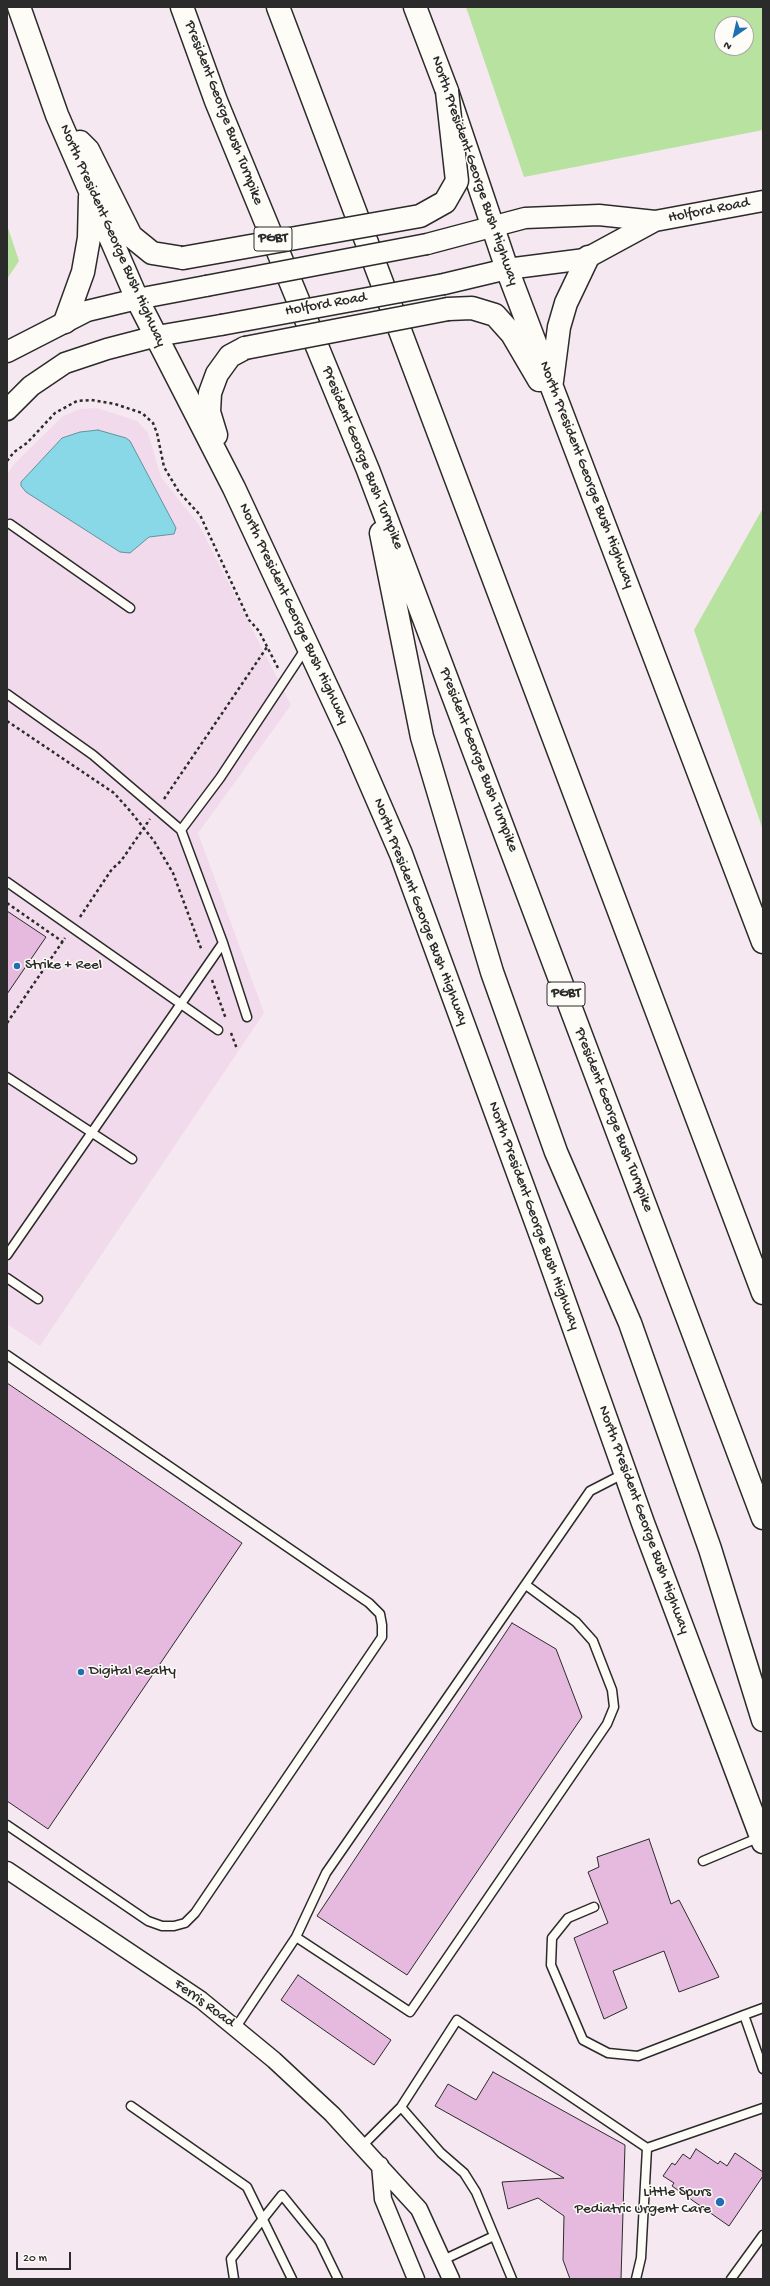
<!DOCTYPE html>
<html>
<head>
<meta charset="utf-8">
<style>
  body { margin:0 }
  #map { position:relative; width:770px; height:2286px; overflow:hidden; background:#f6e8f0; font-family:"Gochi Hand",sans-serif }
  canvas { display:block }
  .frame { position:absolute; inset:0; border:8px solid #2b2b2b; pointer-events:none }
  .north { position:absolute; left:714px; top:16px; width:40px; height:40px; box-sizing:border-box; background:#fdfcf7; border:1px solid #a9a8a5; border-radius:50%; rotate:214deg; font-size:11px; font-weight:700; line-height:16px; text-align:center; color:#2b2b2b }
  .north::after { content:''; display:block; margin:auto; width:14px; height:18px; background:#1f6fb2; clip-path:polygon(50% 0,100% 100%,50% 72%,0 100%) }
  .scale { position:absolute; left:16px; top:2252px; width:55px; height:18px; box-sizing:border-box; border:2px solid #2b2b2b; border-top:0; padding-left:5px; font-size:12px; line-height:14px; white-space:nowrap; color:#2b2b2b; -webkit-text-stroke:3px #fdfcf7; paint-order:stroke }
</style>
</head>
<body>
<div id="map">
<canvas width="770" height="2286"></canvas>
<div class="frame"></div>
<div class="north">N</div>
<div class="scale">20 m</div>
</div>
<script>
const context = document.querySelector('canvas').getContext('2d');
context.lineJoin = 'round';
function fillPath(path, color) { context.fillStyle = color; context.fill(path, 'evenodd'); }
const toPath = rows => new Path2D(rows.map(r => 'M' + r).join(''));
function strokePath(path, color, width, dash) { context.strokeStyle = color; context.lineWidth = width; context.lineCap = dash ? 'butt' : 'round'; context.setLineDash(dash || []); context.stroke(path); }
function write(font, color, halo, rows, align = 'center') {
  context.font = font + ' "Gochi Hand",sans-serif'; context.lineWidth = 3; context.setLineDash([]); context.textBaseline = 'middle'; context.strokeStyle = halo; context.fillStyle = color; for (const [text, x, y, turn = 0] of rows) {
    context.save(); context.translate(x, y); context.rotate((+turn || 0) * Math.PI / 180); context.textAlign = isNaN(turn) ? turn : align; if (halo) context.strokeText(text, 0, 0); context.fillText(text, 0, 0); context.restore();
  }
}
fillPath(toPath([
  [97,408,137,421,148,433,161,477,199,525,291,705,198,833,264,1013,40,1346,7,1324,7,475,14,464,63,416,80,409]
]), '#f1daeb');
fillPath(toPath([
  [466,7,763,7,763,130,524,177],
  [722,24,746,24,746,48,722,48],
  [7,225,19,261,7,279],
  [763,508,763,830,694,630]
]), '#b7e29f');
const water = toPath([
  [98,430,126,438,130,441,176,528,174,534,149,537,130,553,120,552,26,492,21,486,21,482,62,438,80,432,98,430]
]);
fillPath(water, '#89d8e7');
strokePath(water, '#63939c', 1);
const building = toPath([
  [7,911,46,937,7,994,7,911],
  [7,1383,242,1543,48,1829,7,1801,7,1383],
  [512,1623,556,1649,582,1717,407,1975,317,1916,512,1623],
  [649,1839,671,1904,679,1900,719,1977,679,1992,664,1951,613,1971,627,2008,604,2019,574,1938,608,1923,588,1872,599,1867,597,1857,649,1839],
  [298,1975,391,2040,374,2065,281,2000,298,1975],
  [493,2072,625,2145,621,2279,570,2279,563,2260,564,2216,538,2198,508,2209,502,2182,564,2178,435,2106,448,2084,476,2100,493,2072],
  [696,2149,718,2164,720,2161,727,2166,735,2153,763,2172,763,2176,729,2226,672,2186,674,2183,663,2176,672,2163,675,2165,683,2154,690,2159,696,2149]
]);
fillPath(building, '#e6bade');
strokePath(building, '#2b2b2b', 1);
const service = toPath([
  [10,524,130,608],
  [7,694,93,755,181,830,223,943,7,1255],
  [181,830,220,778,306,648],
  [7,882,218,1030],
  [223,943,247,1017],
  [7,1077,132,1159],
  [7,1278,38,1299],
  [7,1355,369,1603,380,1614,382,1625,382,1637,195,1913,185,1923,174,1926,162,1926,148,1921,7,1825],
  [526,1585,576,1622,593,1641,612,1690,614,1707,607,1724,410,2012,296,1937,326,1873,590,1491,625,1473],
  [703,1861,760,1837],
  [594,1907,568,1918,552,1938,551,1965,583,2040,608,2053,638,2056,744,2015],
  [763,2008,744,2015,763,2069],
  [236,2027,296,1937],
  [131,2106,247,2187,292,2279],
  [401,2107,441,2153,464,2173,476,2192,512,2279],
  [362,2146,401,2107,457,2020,647,2148,641,2258,636,2279],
  [647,2148,763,2108],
  [443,2260,494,2236],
  [234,2279,231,2259,282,2195,320,2242,338,2279],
  [731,2279,763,2235]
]);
const minor = toPath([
  [7,1870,201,2000,274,2060,332,2114,419,2209,451,2279],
  [380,2165,383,2199,416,2279]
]);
const tertiary = toPath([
  [427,244,525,218,599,215,655,221,763,201],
  [444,284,507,269,585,259,655,221],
  [7,352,87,311,137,299,206,286],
  [7,410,31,386,65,363,107,349,157,336,221,325]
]);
const secondary = toPath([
  [19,7,57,115,137,299,234,488,352,741,401,854,544,1244,643,1523,763,1842],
  [415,7,447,91,507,269,763,942],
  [80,142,88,150,131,236,152,253,183,258],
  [448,309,472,308,495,315,512,334,539,380],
  [65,322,83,272,89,238,90,197],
  [552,381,559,327,566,303,588,257],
  [216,435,209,412,210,393,217,374,230,356,245,348]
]);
const motorway = toPath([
  [182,7,216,101,368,470,763,1518],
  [278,7,763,1293],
  [381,533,422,737,492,972,556,1152,630,1323,710,1549,763,1720]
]);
strokePath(service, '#2b2b2b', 11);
strokePath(minor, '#2b2b2b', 19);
strokePath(tertiary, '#2b2b2b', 23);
strokePath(secondary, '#2b2b2b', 25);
strokePath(motorway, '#2b2b2b', 25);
strokePath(toPath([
  [7,461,14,452,27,443,55,413,77,401,91,400,115,404,142,413,153,423,157,433,164,467,179,492,200,515,249,620,259,631,278,668],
  [7,721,114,793,131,812,154,841,173,873,202,951],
  [164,799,267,647],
  [7,903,63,942],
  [80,917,112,869,121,861,150,819],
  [212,980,226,1019],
  [7,1023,65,938],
  [231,1033,237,1049]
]), '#2b2b2b', 2.5, [3, 3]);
strokePath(service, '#fdfcf7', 8);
strokePath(minor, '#fdfcf7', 16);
strokePath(tertiary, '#fdfcf7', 20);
strokePath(secondary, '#fdfcf7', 22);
strokePath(motorway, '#fdfcf7', 22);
const tertiaryBridge = toPath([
  [206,286,427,244],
  [221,325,444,284]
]);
const secondaryBridge = toPath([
  [183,258,420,216,445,202,457,181,447,91],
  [245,348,448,309]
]);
strokePath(tertiaryBridge, '#2b2b2b', 23, []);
strokePath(secondaryBridge, '#2b2b2b', 25, []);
strokePath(tertiaryBridge, '#fdfcf7', 20);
strokePath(secondaryBridge, '#fdfcf7', 22);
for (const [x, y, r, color] of [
  [17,966,4,"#1f6fb2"],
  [81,1672,4,"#1f6fb2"],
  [720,2202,5,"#1f6fb2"]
]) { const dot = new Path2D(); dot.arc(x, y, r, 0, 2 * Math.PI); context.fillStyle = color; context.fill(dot); strokePath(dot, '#fdfcf7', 1.5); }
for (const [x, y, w] of [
  [273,239,38],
  [566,994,38]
]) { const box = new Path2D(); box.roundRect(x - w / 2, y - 12, w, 24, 3); context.fillStyle = '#fdfcf7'; context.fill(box); strokePath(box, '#2b2b2b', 1); }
write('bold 14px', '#2b2b2b', null, [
  ["PGBT",273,239],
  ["PGBT",566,994]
]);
write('15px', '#2b2b2b', '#fdfcf7', [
  ["President George Bush Turnpike",223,113,69],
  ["North President George Bush Highway",474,171,71],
  ["Holford Road",709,211,-11],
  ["North President George Bush Highway",112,236,66],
  ["Holford Road",326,305,-10],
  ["President George Bush Turnpike",362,458,68],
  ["North President George Bush Highway",586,475,69],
  ["North President George Bush Highway",293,614,65],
  ["President George Bush Turnpike",478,760,69],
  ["North President George Bush Highway",420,912,69],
  ["President George Bush Turnpike",613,1120,69],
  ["North President George Bush Highway",533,1216,70],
  ["North President George Bush Highway",643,1520,70],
  ["Ferris Road",204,2004,36]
]);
write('15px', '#2b2b2b', '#fdfcf7', [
  ["Strike + Reel",25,966],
  ["Digital Realty",89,1672],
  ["Little Spurs",711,2193,"right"],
  ["Pediatric Urgent Care",711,2210,"right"]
], 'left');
</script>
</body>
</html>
